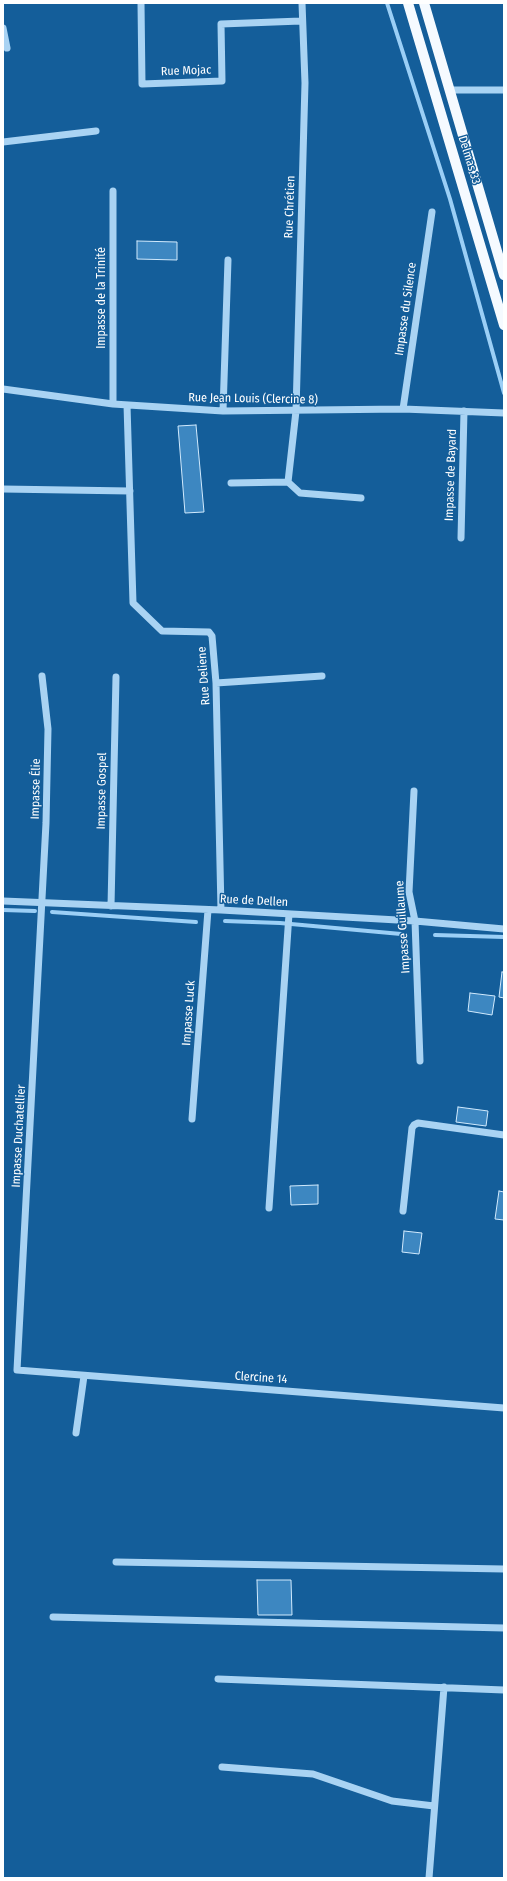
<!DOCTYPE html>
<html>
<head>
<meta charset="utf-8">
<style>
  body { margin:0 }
  #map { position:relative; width:507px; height:1881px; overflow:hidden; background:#145e9a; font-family:"Fira Sans Condensed",sans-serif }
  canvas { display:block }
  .frame { position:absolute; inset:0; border:4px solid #fff; pointer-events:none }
</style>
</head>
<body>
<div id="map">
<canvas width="507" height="1881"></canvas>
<div class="frame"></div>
</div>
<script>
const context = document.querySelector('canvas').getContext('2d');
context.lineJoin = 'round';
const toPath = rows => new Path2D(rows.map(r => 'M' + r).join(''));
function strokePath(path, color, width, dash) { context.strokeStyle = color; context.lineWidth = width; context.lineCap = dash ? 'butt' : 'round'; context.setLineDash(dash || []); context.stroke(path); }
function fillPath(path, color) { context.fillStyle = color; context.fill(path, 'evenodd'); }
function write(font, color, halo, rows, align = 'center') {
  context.font = font + ' "Fira Sans Condensed",sans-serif'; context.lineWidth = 3; context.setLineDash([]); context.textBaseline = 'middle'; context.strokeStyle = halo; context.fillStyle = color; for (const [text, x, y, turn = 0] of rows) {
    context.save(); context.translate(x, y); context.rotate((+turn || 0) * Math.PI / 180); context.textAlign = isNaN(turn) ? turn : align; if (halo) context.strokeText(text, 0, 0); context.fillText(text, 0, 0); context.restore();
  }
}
strokePath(toPath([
  [387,3,450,199,504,393],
  [3,910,35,911],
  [52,912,196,922],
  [225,921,280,923,401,934],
  [435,935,504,937]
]), '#9bcff6', 4);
const building = toPath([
  [137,241,177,242,177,260,137,259,137,241],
  [196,425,204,512,185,513,178,426,196,425],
  [502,972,504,972,504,998,499,997,502,972],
  [470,993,495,996,492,1015,468,1011,470,993],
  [458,1107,488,1111,486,1126,456,1122,458,1107],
  [318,1185,318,1204,291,1205,290,1186,318,1185],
  [499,1191,504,1192,504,1220,495,1219,499,1191],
  [404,1231,422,1233,419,1254,402,1252,404,1231],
  [257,1580,291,1580,292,1615,258,1615,257,1580]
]);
fillPath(building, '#3d87c1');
strokePath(building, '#d1eafd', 1);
strokePath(toPath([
  [141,3,142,84,222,81,221,24,301,21],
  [302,3,305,83,296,411,288,482,300,493,361,498],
  [3,28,7,48],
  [451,90,504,90],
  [3,142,96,131],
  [3,389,113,404,223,411,403,409,504,413],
  [113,404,113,191],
  [127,405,133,603,162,631,209,632,212,636,216,683,221,910],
  [403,409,432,212],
  [223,411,228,260],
  [231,483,288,482],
  [3,489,130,491],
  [461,538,464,411],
  [42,676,48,729,46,823,17,1370,504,1408],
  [216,683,322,676],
  [414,791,409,892,415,921,420,1061],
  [3,901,221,910,415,921,504,929],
  [111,906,116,677],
  [192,1119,208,910],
  [269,1208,289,914],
  [403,1211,412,1128,414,1125,418,1123,504,1135],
  [76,1433,84,1376],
  [116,1562,504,1569],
  [53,1617,504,1628],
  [218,1679,504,1690],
  [222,1767,313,1774,392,1801,434,1806],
  [429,1878,444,1687]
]), '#a9d3f3', 7);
strokePath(toPath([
  [408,3,504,325],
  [424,3,504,275]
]), '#f5faff', 10);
write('12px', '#fff', '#145e9a', [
  ["Rue Mojac",186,71,-2],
  ["Delmas 33",469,160,73],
  ["Rue Chrétien",290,207,-88],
  ["Impasse de la Trinité",102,298,-90],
  ["Impasse du Silence",406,309,-82],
  ["Rue Jean Louis (Clercine 8)",253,399,1],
  ["Impasse de Bayard",451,475,-88],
  ["Rue Deliene",204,676,-94],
  ["Impasse Élie",36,789,-89],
  ["Impasse Gospel",102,791,-89],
  ["Rue de Dellen",254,901,3],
  ["Impasse Guillaume",403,927,-94],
  ["Impasse Luck",189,1013,-86],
  ["Impasse Duchatellier",19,1136,-87],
  ["Clercine 14",261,1378,4]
]);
</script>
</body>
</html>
